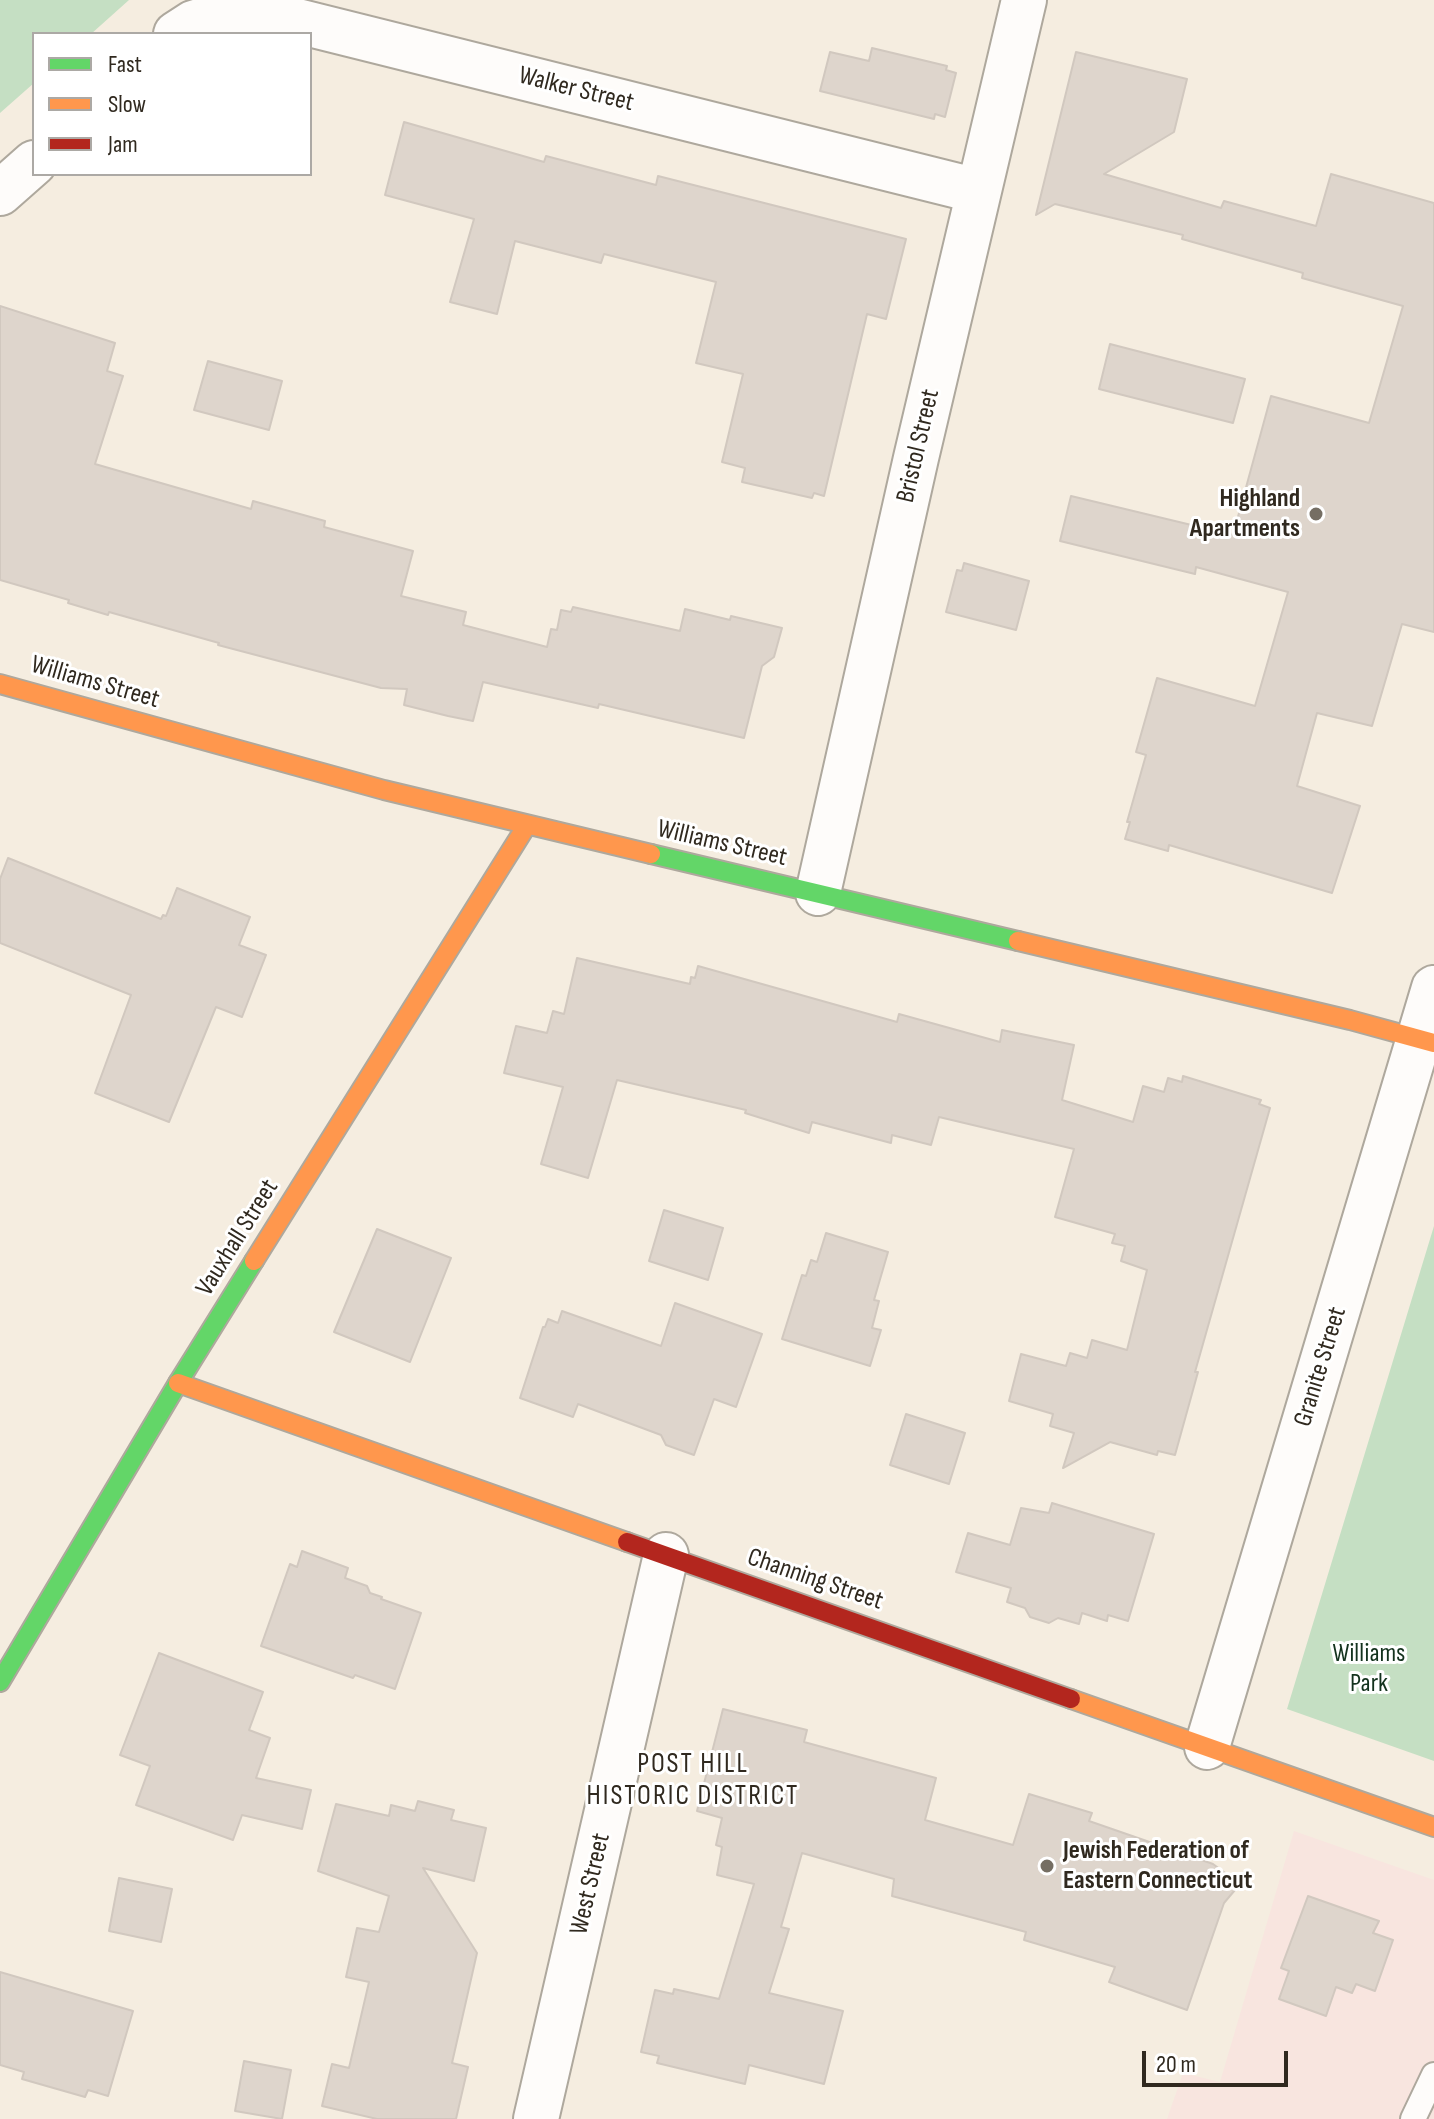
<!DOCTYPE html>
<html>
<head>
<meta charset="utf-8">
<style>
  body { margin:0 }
  #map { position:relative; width:1434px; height:2119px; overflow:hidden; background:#f5ede0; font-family:"Sofia Sans Condensed",sans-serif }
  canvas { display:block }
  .legend { position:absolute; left:32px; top:32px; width:280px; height:144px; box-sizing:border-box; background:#fff; border:2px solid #aca9a5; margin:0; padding:10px 14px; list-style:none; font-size:24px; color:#30291f }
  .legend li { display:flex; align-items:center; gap:16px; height:40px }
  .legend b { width:40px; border:2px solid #aca9a5 }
  .scale { position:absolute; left:1142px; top:2051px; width:146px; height:36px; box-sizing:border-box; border:4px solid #30291f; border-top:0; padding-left:10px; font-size:24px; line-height:28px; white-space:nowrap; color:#30291f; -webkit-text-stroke:6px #fff; paint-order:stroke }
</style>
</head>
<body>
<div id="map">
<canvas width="1434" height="2119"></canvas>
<ul class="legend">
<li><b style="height:10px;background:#63d668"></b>Fast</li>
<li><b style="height:10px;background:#ff974d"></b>Slow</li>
<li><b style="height:10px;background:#b3261e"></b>Jam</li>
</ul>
<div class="scale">20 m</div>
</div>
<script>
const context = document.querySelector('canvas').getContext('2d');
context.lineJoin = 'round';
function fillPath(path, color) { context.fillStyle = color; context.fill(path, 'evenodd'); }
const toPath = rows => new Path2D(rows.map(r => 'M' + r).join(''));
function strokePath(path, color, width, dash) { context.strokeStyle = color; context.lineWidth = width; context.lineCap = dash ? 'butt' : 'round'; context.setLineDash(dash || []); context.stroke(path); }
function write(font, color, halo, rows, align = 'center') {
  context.font = font + ' "Sofia Sans Condensed",sans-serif'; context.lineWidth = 6; context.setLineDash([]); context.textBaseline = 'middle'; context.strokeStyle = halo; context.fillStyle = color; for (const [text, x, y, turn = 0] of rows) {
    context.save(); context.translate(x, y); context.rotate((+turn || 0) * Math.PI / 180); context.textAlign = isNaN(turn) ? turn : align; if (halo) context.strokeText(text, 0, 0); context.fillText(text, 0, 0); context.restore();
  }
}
fillPath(toPath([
  [1294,1831,1434,1880,1434,2119,1167,2119,1183,2073,1220,2082]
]), '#f8e5df');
fillPath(toPath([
  [0,0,129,0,91,34,34,34,34,83,0,113],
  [1434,1226,1434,1761,1287,1709]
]), '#c5dfc3');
const building = toPath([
  [872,48,947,66,946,70,956,73,945,117,935,114,934,119,820,91,830,52,869,61,872,48],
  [1076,52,1187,79,1174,132,1104,174,1221,208,1224,201,1316,226,1331,174,1434,203,1434,632,1402,624,1372,726,1317,713,1297,786,1360,806,1332,893,1169,845,1168,851,1125,839,1130,822,1127,822,1146,755,1136,752,1157,678,1255,706,1288,592,1196,567,1195,574,1060,541,1071,496,1233,535,1271,396,1369,423,1403,306,1302,278,1303,273,1182,239,1183,235,1055,204,1036,215,1076,52],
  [404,122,544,162,546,156,656,185,658,176,906,239,886,319,867,314,824,496,814,493,812,498,742,482,745,468,722,462,743,374,696,363,716,282,604,254,601,263,515,241,497,314,450,302,474,219,385,195,404,122],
  [0,306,115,343,107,371,123,376,95,464,251,509,253,501,325,521,324,527,413,551,401,596,466,612,463,625,547,647,551,629,557,630,561,610,571,612,573,607,680,631,685,609,730,620,731,616,782,628,774,657,762,666,744,738,599,704,598,708,483,682,473,721,448,716,404,705,407,689,381,688,218,645,219,643,109,612,108,615,68,603,69,600,0,580,0,306],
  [1110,344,1245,379,1233,423,1099,389,1110,344],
  [208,361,282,381,269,430,194,410,208,361],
  [964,563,1029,581,1016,630,946,612,957,570,962,571,964,563],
  [8,858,161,919,163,915,166,916,177,888,250,917,239,945,266,955,242,1017,216,1007,169,1122,95,1093,131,995,0,943,0,879,8,858],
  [577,958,690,984,691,977,695,978,698,966,897,1022,899,1014,1000,1042,1002,1030,1074,1045,1062,1100,1133,1122,1143,1086,1164,1092,1168,1078,1182,1082,1183,1076,1261,1100,1259,1104,1270,1108,1195,1372,1198,1372,1175,1455,1158,1451,1157,1455,1110,1442,1063,1468,1074,1433,1050,1426,1053,1414,1009,1401,1021,1354,1066,1366,1070,1353,1087,1358,1092,1340,1127,1350,1147,1270,1121,1261,1125,1246,1112,1243,1115,1234,1055,1217,1074,1149,939,1117,931,1145,892,1135,891,1143,812,1122,809,1133,745,1113,746,1110,617,1080,588,1178,541,1164,563,1087,504,1073,516,1026,547,1033,553,1011,564,1014,577,958],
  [664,1210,723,1228,708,1280,649,1261,664,1210],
  [377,1229,451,1258,410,1362,334,1332,377,1229],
  [826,1233,888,1252,874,1300,879,1301,872,1328,881,1330,870,1366,782,1339,802,1275,806,1276,811,1260,817,1262,826,1233],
  [675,1303,762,1334,736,1407,714,1399,694,1455,666,1445,661,1435,578,1404,573,1417,520,1398,543,1327,545,1327,548,1319,558,1323,562,1311,661,1346,675,1303],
  [906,1414,965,1433,949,1484,890,1465,906,1414],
  [1052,1503,1154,1534,1128,1621,1108,1615,1107,1621,1082,1613,1079,1624,1058,1618,1049,1623,1030,1617,1025,1608,1007,1602,1011,1588,956,1572,968,1533,1010,1545,1021,1508,1049,1513,1052,1503],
  [302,1551,348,1568,345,1578,367,1586,370,1593,382,1597,381,1599,421,1613,395,1689,355,1675,353,1678,261,1646,290,1564,297,1567,302,1551],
  [159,1653,263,1692,249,1730,270,1738,256,1778,311,1790,302,1829,242,1815,233,1840,136,1805,150,1766,120,1755,159,1653],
  [723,1709,807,1730,804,1742,936,1778,925,1820,1013,1845,1029,1794,1092,1813,1089,1821,1213,1864,1240,1884,1224,1903,1187,2010,1109,1982,1115,1967,1024,1940,1026,1932,892,1896,894,1879,802,1853,781,1927,789,1929,769,1993,843,2011,824,2084,749,2065,745,2084,657,2063,659,2056,641,2052,655,1990,673,1994,674,1989,719,1999,754,1884,717,1875,722,1847,716,1845,722,1818,697,1811,723,1709],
  [418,1801,454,1810,451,1820,486,1828,474,1881,423,1868,477,1953,452,2063,468,2067,456,2119,377,2119,322,2106,332,2064,349,2068,369,1982,346,1977,357,1928,379,1932,389,1896,318,1871,336,1804,389,1816,391,1805,415,1811,418,1801],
  [119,1878,172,1889,161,1942,109,1931,119,1878],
  [1308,1896,1379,1921,1373,1933,1393,1940,1375,1991,1356,1984,1352,1993,1336,1987,1326,2016,1279,1999,1289,1971,1281,1968,1308,1896],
  [0,1972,133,2011,108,2096,88,2090,85,2097,22,2079,24,2072,0,2065,0,1972],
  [244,2061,291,2070,282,2119,235,2111,244,2061]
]);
fillPath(building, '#ded5cc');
strokePath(building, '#d1c8bf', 2);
const lane = toPath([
  [1413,2119,1434,2075]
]);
const street = toPath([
  [176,34,193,23,231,11,269,14,978,191],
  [0,193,34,163],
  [818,893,916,458,1024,0],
  [1207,1747,1434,988],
  [536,2119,666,1555]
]);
const fast = toPath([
  [651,854,1018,941],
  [0,1682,178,1383,254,1261]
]);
const slow = toPath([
  [0,684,384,790,651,854],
  [1018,941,1350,1020,1434,1043],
  [254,1261,527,825],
  [178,1383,627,1542],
  [1071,1699,1434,1827]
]);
const jam = toPath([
  [627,1542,1071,1699]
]);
strokePath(lane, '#aea89d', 28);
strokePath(street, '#aea89d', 48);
strokePath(fast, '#aea89d', 22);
strokePath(slow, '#aea89d', 22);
strokePath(jam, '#aea89d', 22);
strokePath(lane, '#fefcfa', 24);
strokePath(street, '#fefcfa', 44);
strokePath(fast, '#63d668', 18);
strokePath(slow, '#ff974d', 18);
strokePath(jam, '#b3261e', 18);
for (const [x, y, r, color] of [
  [1316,514,8,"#756e63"],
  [1047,1866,8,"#756e63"]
]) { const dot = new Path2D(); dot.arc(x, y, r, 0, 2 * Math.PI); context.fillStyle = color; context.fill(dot); strokePath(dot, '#fff', 3); }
write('26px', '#30291f', '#fff', [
  ["Walker Street",576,90,14],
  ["Bristol Street",919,446,-77],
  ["Williams Street",95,683,16],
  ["Williams Street",722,844,13],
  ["Vauxhall Street",238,1238,-58],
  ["Granite Street",1321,1367,-73],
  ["Channing Street",815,1580,19],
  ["West Street",591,1884,-77]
]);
write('bold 26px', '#30291f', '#fff', [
  ["Highland",1300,499],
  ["Apartments",1300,529],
  ["Jewish Federation of",1063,1851,"left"],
  ["Eastern Connecticut",1063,1881,"left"]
], 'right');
write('26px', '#13321d', '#fff', [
  ["Williams",1369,1654],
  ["Park",1369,1684]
]);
context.letterSpacing = '2px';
write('28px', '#30291f', '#fff', [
  ["POST HILL",693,1765],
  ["HISTORIC DISTRICT",693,1797]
]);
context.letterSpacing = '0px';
</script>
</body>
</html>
